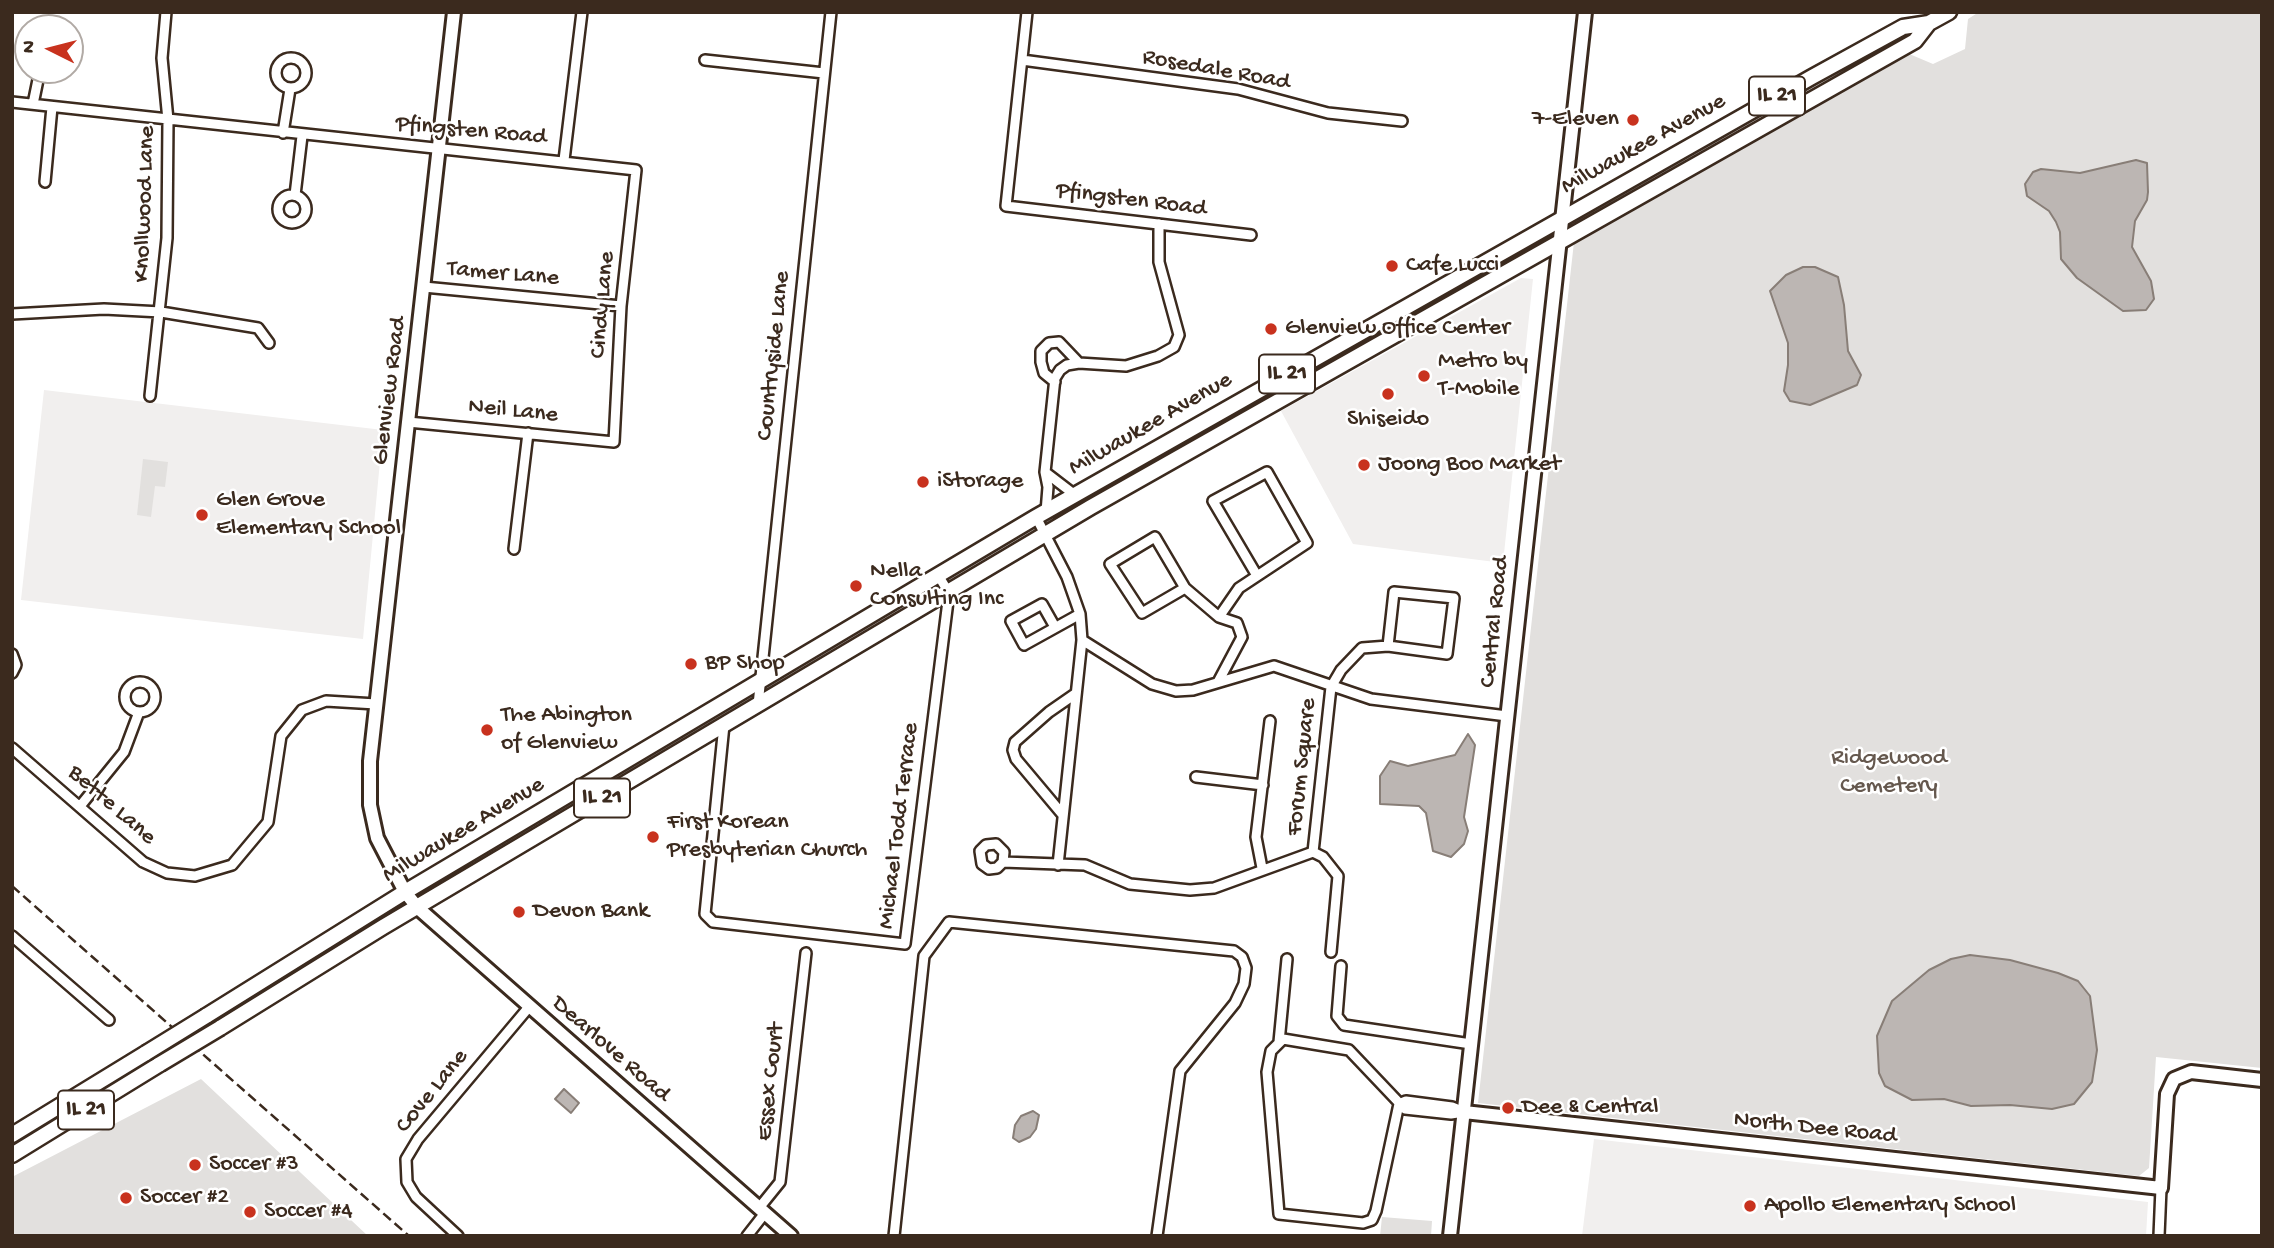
<!DOCTYPE html>
<html>
<head>
<meta charset="utf-8">
<style>
  body { margin:0 }
  #map { position:relative; width:2274px; height:1248px; overflow:hidden; background:#fff; font-family:"Gochi Hand",sans-serif }
  canvas { display:block }
  .frame { position:absolute; inset:0; border:14px solid #3b2a1e; pointer-events:none }
  .north { position:absolute; left:14px; top:14px; width:70px; height:70px; box-sizing:border-box; background:#fff; border:2px solid #b1aaa5; border-radius:50%; rotate:276deg; font-size:19px; font-weight:700; line-height:28px; text-align:center; color:#3b2a1e }
  .north::after { content:''; display:block; margin:auto; width:24px; height:32px; background:#c8321e; clip-path:polygon(50% 0,100% 100%,50% 72%,0 100%) }
</style>
</head>
<body>
<div id="map">
<canvas width="2274" height="1248"></canvas>
<div class="frame"></div>
<div class="north">N</div>
</div>
<script>
const context = document.querySelector('canvas').getContext('2d');
context.lineJoin = 'round';
function fillPath(path, color) { context.fillStyle = color; context.fill(path, 'evenodd'); }
const toPath = rows => new Path2D(rows.map(r => 'M' + r).join(''));
function strokePath(path, color, width, dash) { context.strokeStyle = color; context.lineWidth = width; context.lineCap = dash ? 'butt' : 'round'; context.setLineDash(dash || []); context.stroke(path); }
function write(font, color, halo, rows, align = 'center') {
  context.font = font + ' "Gochi Hand",sans-serif'; context.lineWidth = 5; context.setLineDash([]); context.textBaseline = 'middle'; context.strokeStyle = halo; context.fillStyle = color; for (const [text, x, y, turn = 0] of rows) {
    context.save(); context.translate(x, y); context.rotate((+turn || 0) * Math.PI / 180); context.textAlign = isNaN(turn) ? turn : align; if (halo) context.strokeText(text, 0, 0); context.fillText(text, 0, 0); context.restore();
  }
}
fillPath(toPath([
  [1521,278,1533,279,1503,563,1353,544,1281,411],
  [44,390,383,430,363,639,21,600],
  [1594,1139,2148,1202,2146,1236,1582,1236]
]), '#f1efee');
fillPath(toPath([
  [1979,12,2262,12,2262,1068,2156,1057,2149,1168,2139,1176,1478,1103,1574,242,1907,53,1933,64,1965,49,1968,19],
  [143,459,168,462,165,487,155,486,151,517,137,515],
  [201,1079,368,1236,12,1236,12,1177],
  [1382,1217,1432,1221,1431,1236,1380,1236]
]), '#e2e0de');
const water = toPath([
  [2136,160,2147,163,2148,192,2147,200,2135,221,2132,247,2151,281,2154,299,2146,310,2123,311,2077,278,2061,259,2060,232,2056,222,2049,211,2027,196,2025,184,2033,172,2041,169,2080,173,2136,160],
  [1803,267,1815,267,1838,277,1844,305,1848,351,1861,375,1857,385,1810,405,1790,401,1784,391,1788,365,1788,343,1770,291,1786,275,1803,267],
  [1468,734,1475,745,1464,817,1468,831,1464,844,1451,857,1433,851,1426,813,1419,806,1380,804,1380,776,1390,761,1408,766,1455,755,1468,734],
  [1970,955,2010,960,2058,973,2078,981,2090,996,2097,1050,2092,1082,2074,1104,2052,1109,2010,1105,1971,1106,1944,1099,1912,1100,1885,1086,1879,1073,1877,1036,1892,1001,1929,970,1951,959,1970,955],
  [564,1089,579,1103,571,1113,555,1099,564,1089],
  [1033,1111,1039,1115,1036,1129,1030,1137,1019,1142,1013,1138,1015,1125,1021,1116,1033,1111]
]);
fillPath(water, '#bcb6b3');
strokePath(water, '#887e77', 2);
const street = toPath([
  [1027,12,1006,206,1251,235],
  '276 73a15 15 0 1 1 30 0a15 15 0 1 1-30 0Z',
  [705,60,824,73],
  [1022,60,1238,89,1328,113,1402,121],
  [12,102,636,170,621,306,614,442,408,422],
  [33,104,40,70],
  [283,133,290,89],
  [564,160,582,12],
  [45,182,52,107],
  '278 209a14 14 0 1 1 28 0a14 14 0 1 1-28 0Z',
  [295,195,302,136],
  [424,287,621,306],
  [12,314,104,309,161,312,258,328,269,343],
  [1055,382,1044,373,1041,362,1041,351,1049,343,1059,342,1079,363],
  [150,396,167,238,168,120,162,58,166,12],
  [1045,472,1075,495],
  [1046,512,1048,487,1045,472,1055,378,1060,370,1067,365,1079,363,1126,366,1158,356,1174,347,1179,335,1159,262,1159,224],
  [1036,517,1067,577,1080,614,1082,640,1058,865],
  [514,549,528,433],
  [1185,588,1142,613,1110,564,1155,537,1185,588,1219,617,1237,623,1242,637,1218,682],
  [1219,617,1239,588,1307,543,1267,472,1213,501,1256,574],
  [1055,627,1042,604,1011,621,1024,645,1080,614],
  [1082,640,1152,684,1176,691,1193,690,1274,666,1371,699,1507,716],
  [12,654,16,665,12,673],
  '125 697a15 15 0 1 1 30 0a15 15 0 1 1-30 0Z',
  [758,705,831,12],
  [724,725,705,914,713,922,905,944,949,593,938,575],
  [12,748,143,862,167,873,195,876,232,865,268,822,281,736,302,710,326,701,376,704],
  [1196,777,1263,785],
  [81,805,124,752,139,712],
  [1063,815,1016,759,1013,750,1015,742,1049,712,1075,694],
  [1313,852,1331,687,1341,670,1362,648,1388,646,1447,654,1454,598,1394,592,1388,646],
  [1003,862,1004,852,996,844,986,845,980,851,982,864,989,869,997,868,1003,862,1085,865,1130,884,1190,890,1214,888,1313,852,1323,857,1338,876,1331,952],
  [1262,868,1256,837,1270,721],
  [12,936,109,1020],
  [1341,966,1337,1016,1344,1025,1471,1044],
  [1279,1042,1287,959],
  [1399,1104,1376,1211,1372,1220,1363,1223,1279,1214,1267,1072,1271,1051,1283,1039,1349,1050,1405,1109,1451,1114,1464,1112],
  [1399,1104,1406,1101,1452,1107,1464,1112],
  [759,1208,780,1182,806,953],
  [458,1236,416,1197,407,1182,406,1159,418,1139,529,1007],
  [747,1236,765,1213],
  [894,1236,924,956,949,922,1234,951,1242,957,1246,968,1244,984,1235,1003,1180,1071,1157,1236],
  [2159,1236,2161,1188]
]);
const secondary = toPath([
  [454,12,370,761,370,805,377,838,405,892,418,908,791,1236],
  [1464,1112,2161,1188,2167,1094,2174,1079,2191,1072,2262,1080],
  [1450,1236,1585,12]
]);
const primary = toPath([
  [206,1016,405,892,1036,517,1812,77,1903,27,1929,23,1949,12],
  [220,1028,383,927,1091,507,1915,41,1929,23],
  [12,1135,146,1053],
  [12,1155,160,1064]
]);
strokePath(street, '#3b2a1e', 14);
strokePath(secondary, '#3b2a1e', 18);
strokePath(primary, '#3b2a1e', 19);
strokePath(street, '#fff', 9);
strokePath(secondary, '#fff', 12);
strokePath(primary, '#fff', 14);
strokePath(toPath([
  [12,886,409,1236]
]), '#3b2a1e', 2.5, [10, 5]);
const primaryBridge = toPath([
  [146,1053,206,1016],
  [160,1064,220,1028]
]);
strokePath(primaryBridge, '#3b2a1e', 19, []);
strokePath(primaryBridge, '#fff', 14);
for (const [x, y, r, color] of [
  [1633,120,7,"#c8321e"],
  [1392,266,7,"#c8321e"],
  [1271,329,7,"#c8321e"],
  [1424,376,7,"#c8321e"],
  [1388,394,7,"#c8321e"],
  [1364,465,7,"#c8321e"],
  [923,482,7,"#c8321e"],
  [202,515,7,"#c8321e"],
  [856,586,7,"#c8321e"],
  [691,664,7,"#c8321e"],
  [487,730,7,"#c8321e"],
  [653,837,7,"#c8321e"],
  [519,912,7,"#c8321e"],
  [1508,1108,7,"#c8321e"],
  [195,1165,7,"#c8321e"],
  [126,1198,7,"#c8321e"],
  [1750,1206,7,"#c8321e"],
  [250,1212,7,"#c8321e"]
]) { const dot = new Path2D(); dot.arc(x, y, r, 0, 2 * Math.PI); context.fillStyle = color; context.fill(dot); strokePath(dot, '#fff', 2.5); }
for (const [x, y, w] of [
  [1777,96,56],
  [1287,374,56],
  [602,798,56],
  [86,1110,56]
]) { const box = new Path2D(); box.roundRect(x - w / 2, y - 19.5, w, 39, 5); context.fillStyle = '#fff'; context.fill(box); strokePath(box, '#3b2a1e', 2); }
write('bold 23px', '#3b2a1e', null, [
  ["IL 21",1777,96],
  ["IL 21",1287,374],
  ["IL 21",602,798],
  ["IL 21",86,1110]
]);
write('24px', '#3b2a1e', '#fff', [
  ["Rosedale Road",1216,71,10],
  ["Pfingsten Road",471,132,5],
  ["Milwaukee Avenue",1644,145,-29],
  ["Pfingsten Road",1131,201,7],
  ["Knollwood Lane",146,204,-88],
  ["Tamer Lane",503,275,5],
  ["Cindy Lane",604,305,-85],
  ["Countryside Lane",775,356,-84],
  ["Glenview Road",391,391,-83],
  ["Neil Lane",513,412,6],
  ["Milwaukee Avenue",1151,425,-30],
  ["Central Road",1496,622,-84],
  ["Forum Square",1303,767,-84],
  ["Bette Lane",111,806,41],
  ["Michael Todd Terrace",900,826,-83],
  ["Milwaukee Avenue",464,831,-31],
  ["Dearlove Road",610,1050,41],
  ["Essex Court",772,1082,-84],
  ["Cove Lane",433,1092,-51],
  ["North Dee Road",1815,1129,6]
]);
write('24px', '#3b2a1e', '#fff', [
  ["7-Eleven",1619,120,"right"],
  ["Cafe Lucci",1406,266],
  ["Glenview Office Center",1285,329],
  ["Metro by",1438,362],
  ["T-Mobile",1438,390],
  ["Shiseido",1388,420,"center"],
  ["Joong Boo Market",1378,465],
  ["iStorage",937,482],
  ["Glen Grove",216,501],
  ["Elementary School",216,529],
  ["Nella",870,572],
  ["Consulting Inc",870,600],
  ["BP Shop",705,664],
  ["The Abington",501,716],
  ["of Glenview",501,744],
  ["First Korean",667,823],
  ["Presbyterian Church",667,851],
  ["Devon Bank",533,912],
  ["Dee & Central",1522,1108],
  ["Soccer #3",209,1165],
  ["Soccer #2",140,1198],
  ["Apollo Elementary School",1764,1206],
  ["Soccer #4",264,1212]
], 'left');
write('24px', '#65584e', '#fff', [
  ["Ridgewood",1889,759],
  ["Cemetery",1889,787]
]);
</script>
</body>
</html>
